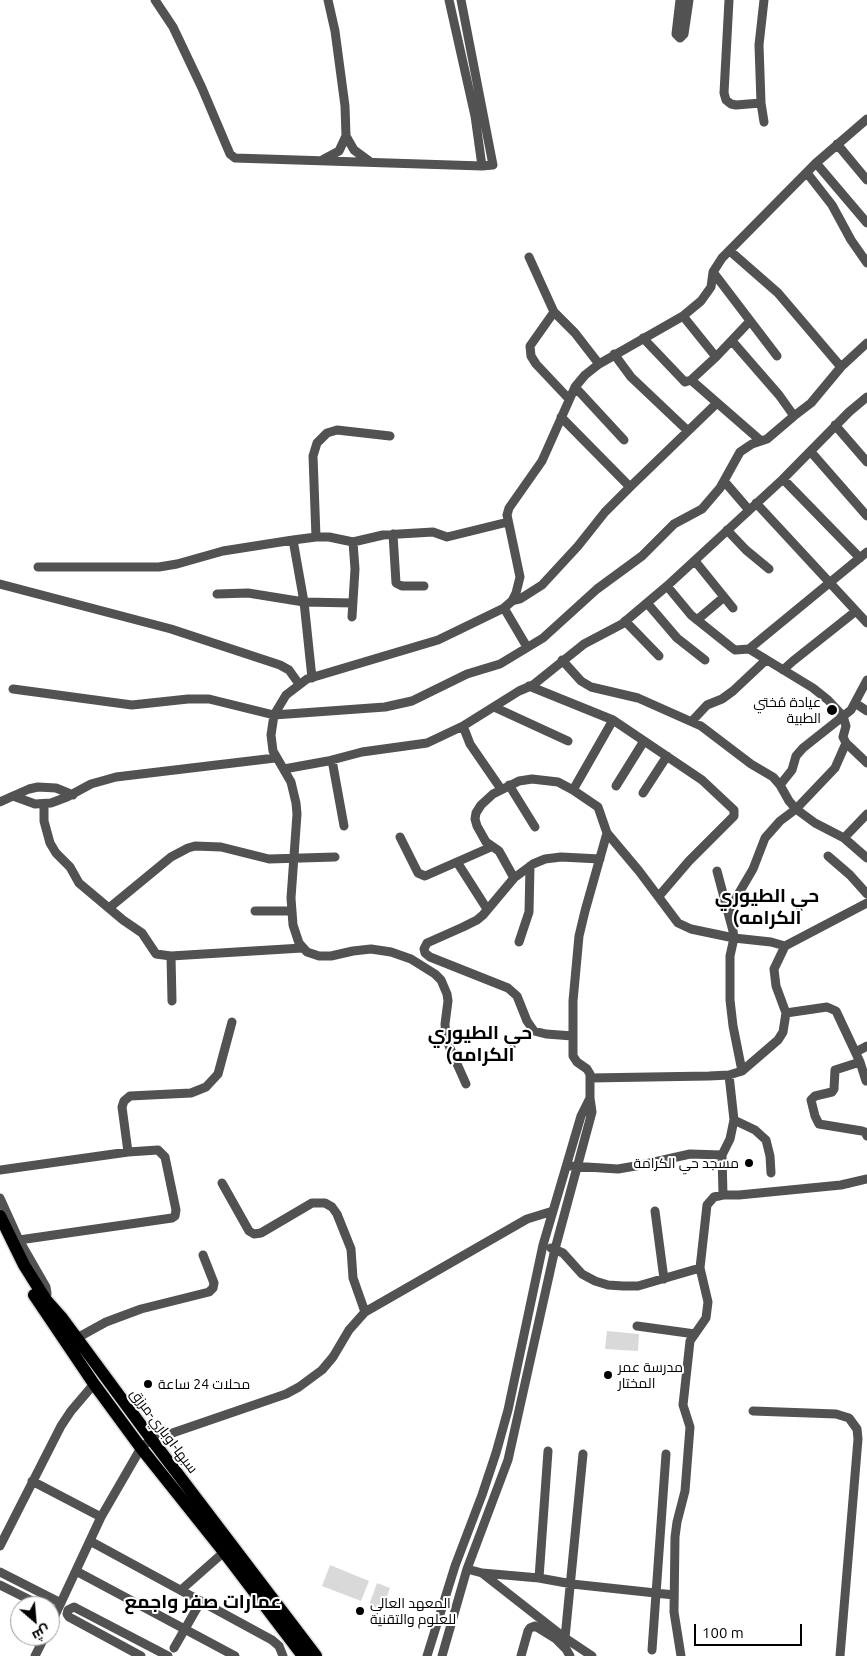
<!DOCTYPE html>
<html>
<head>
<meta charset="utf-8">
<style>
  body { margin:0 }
  #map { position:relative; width:867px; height:1656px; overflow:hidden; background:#fff; font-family:Ubuntu,Cairo,sans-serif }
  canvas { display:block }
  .north { position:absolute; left:10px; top:1596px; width:50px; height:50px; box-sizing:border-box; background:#fff; border:1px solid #999; border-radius:50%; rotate:153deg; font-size:14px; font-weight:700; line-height:20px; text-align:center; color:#000 }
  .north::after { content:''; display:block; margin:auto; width:18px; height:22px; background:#000; clip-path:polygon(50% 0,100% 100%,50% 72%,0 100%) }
  .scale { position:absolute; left:694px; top:1624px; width:108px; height:22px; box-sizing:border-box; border:2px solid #000; border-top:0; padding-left:6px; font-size:15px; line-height:18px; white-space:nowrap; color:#000; -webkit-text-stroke:4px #fff; paint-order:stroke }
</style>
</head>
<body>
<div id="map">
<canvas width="867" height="1656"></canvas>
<div class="north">ش</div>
<div class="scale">100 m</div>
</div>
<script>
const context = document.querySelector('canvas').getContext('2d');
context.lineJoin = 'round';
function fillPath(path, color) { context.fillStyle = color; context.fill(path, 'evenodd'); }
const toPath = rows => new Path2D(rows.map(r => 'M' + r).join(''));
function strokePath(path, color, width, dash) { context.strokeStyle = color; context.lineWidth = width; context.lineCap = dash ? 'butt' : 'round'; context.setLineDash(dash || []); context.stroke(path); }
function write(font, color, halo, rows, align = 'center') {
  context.font = font + ' Ubuntu,Cairo,sans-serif'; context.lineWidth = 4; context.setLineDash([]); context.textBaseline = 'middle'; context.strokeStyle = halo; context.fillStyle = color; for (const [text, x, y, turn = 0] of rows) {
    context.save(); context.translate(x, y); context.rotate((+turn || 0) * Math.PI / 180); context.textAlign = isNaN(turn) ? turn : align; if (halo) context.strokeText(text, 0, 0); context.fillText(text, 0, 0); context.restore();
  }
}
fillPath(toPath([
  [607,1331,639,1334,638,1351,605,1349],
  [330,1565,369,1581,361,1601,322,1586],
  [377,1583,390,1588,382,1610,369,1605]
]), '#d9d9d9');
const highway = toPath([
  [0,1216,24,1265,46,1300,62,1318,152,1440,316,1656],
  [34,1295,94,1384,141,1448,224,1552,303,1656]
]);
strokePath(highway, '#dbdbdb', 15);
strokePath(toPath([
  [155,0,173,27,202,88,227,147,230,154,235,158,482,166,493,165,461,0],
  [328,0,335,31,345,106,346,136,354,150,369,161],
  [449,0,475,116,482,166],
  [680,0,676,34,680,38,684,34,689,0],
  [729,0,724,93,726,100,731,104,736,105,761,103],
  [764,0,759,45,761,103,764,122],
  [837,144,867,180],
  [324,159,339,151,346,136],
  [816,163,867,223],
  [807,173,832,205,851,240,867,263],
  [730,251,778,293,841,367],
  [529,257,554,312,530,346,531,356,536,364,569,399],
  [713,272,777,356],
  [554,312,575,333,599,364],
  [683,316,716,357,691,380,761,441],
  [643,338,683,380,685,382,691,380],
  [732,341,779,395,794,416],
  [614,354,631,377,688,431],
  [716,357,750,321],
  [575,387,624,440],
  [561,417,630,487,717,403],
  [835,425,867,462],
  [811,452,867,516],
  [783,479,860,558],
  [724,481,749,510],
  [756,503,867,623],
  [727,530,746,550,769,569],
  [393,534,396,583,402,586,424,586],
  [316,537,313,456,317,443,327,433,337,430,390,436],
  [293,540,304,602,312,678],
  [695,561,733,608],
  [38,567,159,567,177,564,223,551,293,540,316,537,329,537,353,542,383,535,433,532,447,537,508,522],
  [0,584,171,629,280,665,289,670,299,684],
  [667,586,691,615,731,647,735,650,749,649,813,688,828,700,843,716,846,726,843,737,846,743,867,763],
  [217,594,248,593,304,602,353,603],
  [512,601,520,599,542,585,578,546,605,512,630,487],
  [647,603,677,638,705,660],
  [504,608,527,647],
  [352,617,355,569,353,542],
  [697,620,724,597],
  [625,621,659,656],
  [749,649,867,552],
  [562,660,581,681,591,687,638,698,701,726,751,764,773,777,780,785,789,801,796,809,815,823,844,838,867,858],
  [783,670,793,661,856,611],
  [529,686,613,720,702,780,734,810,734,816,689,861,659,896],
  [13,689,132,705,188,699,209,699,274,715,385,707,412,701,467,674,500,664,543,638,597,589,642,556,674,524,702,509,720,488,740,452,752,444,767,439,794,416,811,403,841,367,867,343],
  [855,703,867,711],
  [494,707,568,741],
  [692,721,707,705,722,699,733,691,766,660],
  [463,726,470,744,501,789],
  [332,760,344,826],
  [284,769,328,761,362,752,427,743,463,726,519,691,533,685,584,644,622,624,667,586,783,479,849,412,867,397],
  [509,785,535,827],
  [780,785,792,770,796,756,803,748,851,710,867,680],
  [616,786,644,741],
  [573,790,613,720],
  [643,793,667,756],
  [13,796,29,789,38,787,56,788,73,795],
  [0,802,13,796,35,804,51,803,67,797,91,784,116,777,275,758],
  [44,804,44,821,50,843,56,853,70,867,79,883,123,920,142,933,156,954,171,956,302,948],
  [400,837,418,873,425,876,491,847],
  [844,838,867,814],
  [828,856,850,875,867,894],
  [457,862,487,909],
  [717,871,733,931,734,938,730,956,730,1000,733,1026,742,1071],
  [514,878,499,851,486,842,477,826,475,819,476,813,481,805,493,794,519,781,532,779,558,782,573,790,598,807,607,833,639,871,678,923,691,929,734,938,771,942,785,946],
  [109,908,171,857,188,848,195,846,221,847,269,859,335,857],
  [729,910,753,869,765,838,780,821,796,809,835,768,846,743],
  [255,911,292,911],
  [519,942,529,912,530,866],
  [171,956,172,1001],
  [786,1013,827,1007,836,1011,860,1062,866,1081],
  [573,1036,546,1034,534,1031,527,1021,517,996,508,988,430,957,425,953,424,949,427,943,463,927,477,920,483,915,514,878,533,864,545,859,561,857,600,859],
  [856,1052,867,1046],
  [860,1062,835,1070,834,1089,832,1092,815,1096,811,1100,815,1116,819,1124,862,1131,865,1132,867,1136],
  [590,1078,709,1076,729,1075,742,1071,778,1040,783,1032,786,1013,776,986,774,969,785,946,867,903],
  [466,1084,446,1039,445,1024,448,1001,447,994,441,980,435,974,411,959,391,952,371,949,353,951,331,956,319,956,307,952,299,943,293,925,291,898,297,814,296,803,291,782,273,751,271,735,274,715,286,695,307,679,438,640,504,608,512,601,516,593,520,577,507,515,509,508,542,461,575,387,585,375,599,364,683,316,701,301,711,287,713,272,722,258,816,163,867,119],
  [734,1120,755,1130,766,1140,770,1156,771,1173],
  [128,1152,122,1107,124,1101,130,1096,191,1093,206,1087,218,1074,232,1022],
  [571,1166,618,1169,641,1165,690,1154,722,1155],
  [0,1170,128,1152,158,1150,165,1157,176,1210,175,1216,172,1218,19,1240],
  [222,1183,249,1231,254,1234,261,1233,312,1203,325,1203,332,1207,337,1214,351,1249,353,1278,365,1312],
  [723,1195,722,1155,730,1139,734,1120,729,1075],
  [0,1198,19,1240,46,1287,47,1293,46,1299],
  [655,1211,664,1279],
  [551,1248,563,1253,582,1274,595,1281,608,1285,623,1286,638,1286,700,1268],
  [637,1326,695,1334],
  [77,1338,106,1322,141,1309,209,1292,213,1288,214,1283,203,1255],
  [753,1411,836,1414,849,1418,857,1429,858,1439,840,1656],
  [32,1481,101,1517],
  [90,1541,272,1640,279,1646,283,1656],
  [0,1546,61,1426,71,1411,94,1384],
  [467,1569,482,1573,565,1638,592,1656],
  [76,1571,235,1656],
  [0,1572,61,1603],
  [482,1573,539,1578,572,1584,674,1595],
  [539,1578,548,1451],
  [0,1585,42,1606],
  [181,1590,224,1552],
  [50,1626,101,1517,138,1453,144,1445,152,1440,286,1394,299,1387,322,1370,333,1357,349,1330,365,1312,527,1219,553,1211],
  [565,1638,583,1454],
  [174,1648,201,1601],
  [652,1650,666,1454],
  [35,1656,45,1636],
  [141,1656,69,1617,67,1614,68,1610,74,1607,168,1656],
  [427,1656,455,1566,482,1495,496,1453,508,1410,543,1245,581,1116,590,1098],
  [442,1656,467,1569,508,1460,555,1249,592,1112,590,1098,590,1074,587,1069,577,1062,573,1056,573,1001,579,936,585,911,607,833],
  [521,1656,528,1631,530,1628,535,1626,556,1639,566,1649,570,1656],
  [681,1656,674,1612,675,1537,677,1522,685,1491,690,1427,683,1405,690,1341,706,1318,708,1302,700,1268,707,1205,714,1197,723,1195,739,1195,841,1185,867,1179]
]), '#525252', 9);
strokePath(highway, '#000', 12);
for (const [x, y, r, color] of [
  [832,710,6,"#000"],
  [749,1163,5,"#000"],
  [608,1375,5,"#000"],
  [148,1384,5,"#000"],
  [360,1611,5,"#000"]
]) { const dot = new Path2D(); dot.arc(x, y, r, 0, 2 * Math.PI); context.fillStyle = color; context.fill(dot); strokePath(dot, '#fff', 2); }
write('14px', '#000', '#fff', [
  ["عيادة مُختي",821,702,"right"],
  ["الطبية",821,718,"right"],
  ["مسجد حي الكرامة",739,1163,"right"],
  ["مدرسة عمر",618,1367],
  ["المختار",618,1383],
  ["محلات 24 ساعة",158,1384],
  ["المعهد العالي",370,1603],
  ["للعلوم والتقنية",370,1619]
], 'left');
write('14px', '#000', '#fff', [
  ["سبها-اوباري-مرزق",164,1431,53]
]);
write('bold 19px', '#000', '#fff', [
  ["حي الطيوري",767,896],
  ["(الكرامه",767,918],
  ["حي الطيوري",480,1033],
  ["(الكرامه",480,1055],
  ["عمارات صفر واجمع",203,1602]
]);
</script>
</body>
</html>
